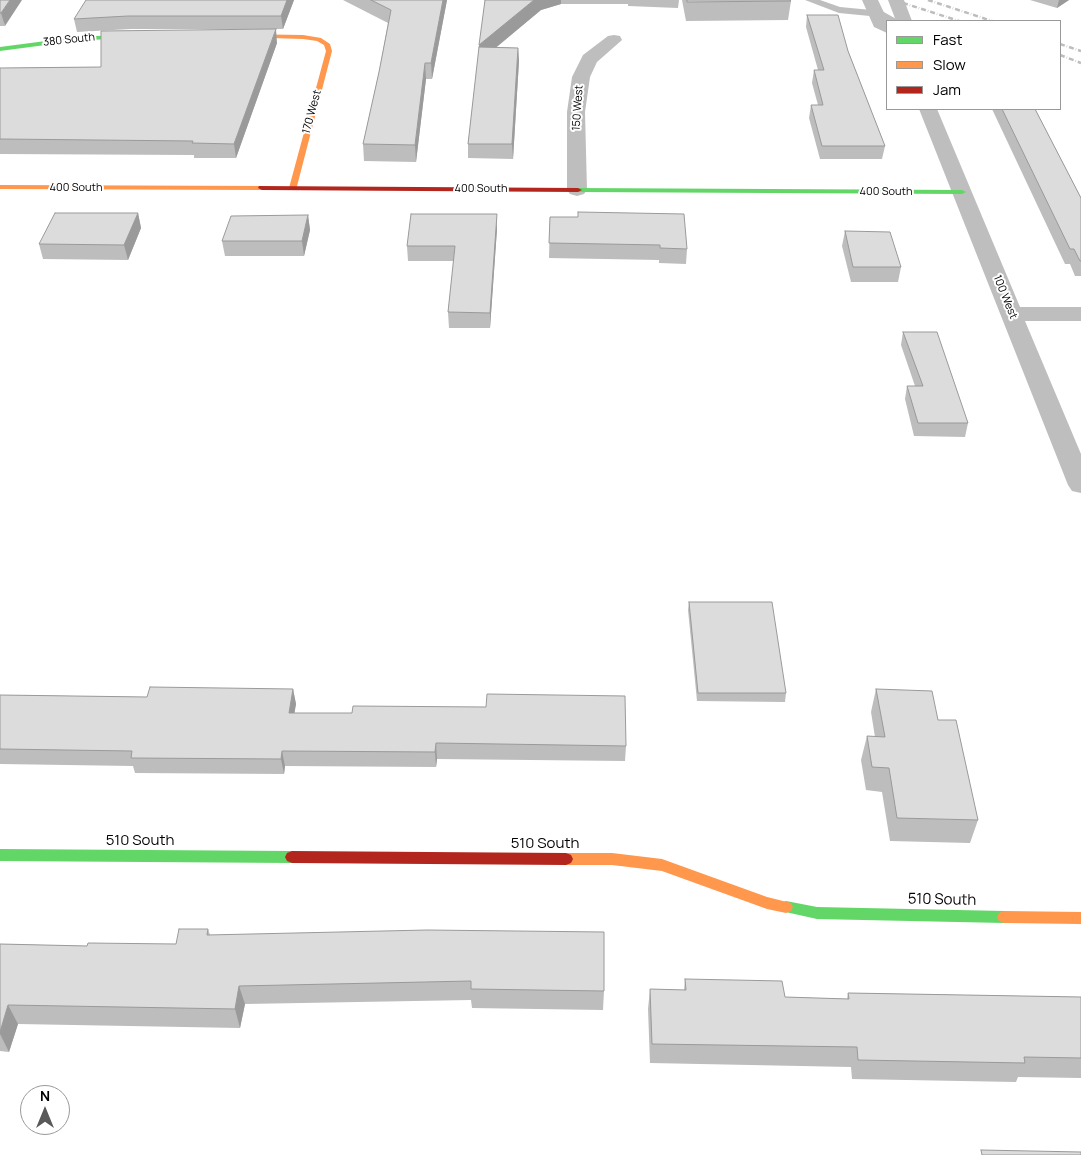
<!DOCTYPE html>
<html>
<head>
<meta charset="utf-8">
<style>
  body { margin:0 }
  #map { position:relative; width:1081px; height:1155px; overflow:hidden; background:#fff; font-family:Manrope,sans-serif }
  canvas { display:block }
  .legend { position:absolute; left:886px; top:20px; width:175px; height:90px; box-sizing:border-box; background:#fff; border:1px solid #999; margin:0; padding:6px 9px; list-style:none; font-size:15px; color:#000 }
  .legend li { display:flex; align-items:center; gap:10px; height:25px }
  .legend b { width:25px; border:1px solid #999 }
  .north { position:absolute; left:20px; top:1085px; width:50px; height:50px; box-sizing:border-box; background:#fff; border:1px solid #999; border-radius:50%; rotate:0deg; font-size:14px; font-weight:700; line-height:20px; text-align:center; color:#000 }
  .north::after { content:''; display:block; margin:auto; width:18px; height:22px; background:#595959; clip-path:polygon(50% 0,100% 100%,50% 72%,0 100%) }
</style>
</head>
<body>
<div id="map">
<canvas width="1081" height="1155"></canvas>
<ul class="legend">
<li><b style="height:6px;background:#63d668"></b>Fast</li>
<li><b style="height:6px;background:#ff974d"></b>Slow</li>
<li><b style="height:6px;background:#b3261e"></b>Jam</li>
</ul>
<div class="north">N</div>
</div>
<script>
const context = document.querySelector('canvas').getContext('2d');
context.lineJoin = 'round';
const toPath = rows => new Path2D(rows.map(r => 'M' + r).join(''));
function fillPath(path, color) { context.fillStyle = color; context.fill(path, 'evenodd'); }
function strokePath(path, color, width, dash) { context.strokeStyle = color; context.lineWidth = width; context.lineCap = dash ? 'butt' : 'round'; context.setLineDash(dash || []); context.stroke(path); }
function write(font, color, halo, rows, align = 'center') {
  context.font = font + ' Manrope,sans-serif'; context.lineWidth = 4; context.setLineDash([]); context.textBaseline = 'middle'; context.strokeStyle = halo; context.fillStyle = color; for (const [text, x, y, turn = 0] of rows) {
    context.save(); context.translate(x, y); context.rotate((+turn || 0) * Math.PI / 180); context.textAlign = isNaN(turn) ? turn : align; if (halo) context.strokeText(text, 0, 0); context.fillText(text, 0, 0); context.restore();
  }
}
fillPath(toPath([
  [805,0,820,0,840,7,882,11,900,21,888,21,880,17,839,13,805,0]
]), '#bebebe');
fillPath(toPath([
  [862,0,878,0,888,21,887,33,874,27,862,0],
  [888,0,904,0,912,21,896,21,888,0],
  [614,35,620,36,622,40,597,62,590,77,585,112,587,190,584,194,577,196,570,194,567,190,567,112,572,77,583,55,608,36,614,35],
  [919,109,937,109,1020,307,1081,307,1081,321,1025,321,1081,454,1081,493,1072,491,1068,485,919,109]
]), '#bebebe');
fillPath(toPath([
  [138,34,141,36,140,37,76,41,0,51,0,47,76,37,138,34],
  [575,188,962,190,966,192,962,194,578,192,575,192,575,188],
  [0,849,292,851,297,853,299,857,297,861,292,863,0,861,0,849],
  [786,901,817,907,1004,911,1009,913,1011,917,1009,921,1004,923,817,919,781,911,779,907,781,903,786,901]
]), '#63d668');
fillPath(toPath([
  [239,34,303,35,321,38,330,44,332,51,296,190,289,188,326,51,324,45,317,41,303,39,237,37,237,35,239,34],
  [0,185,262,186,266,188,262,190,0,189,0,185],
  [566,853,612,853,662,859,767,897,791,903,793,907,791,911,786,913,767,909,662,871,612,865,566,865,561,863,559,859,561,855,566,853],
  [1004,911,1081,912,1081,924,1004,923,999,921,997,917,999,913,1004,911]
]), '#ff974d');
fillPath(toPath([
  [259,186,578,188,582,190,578,192,262,190,258,188,259,186],
  [292,851,566,853,571,855,573,859,571,863,566,865,292,863,287,861,285,857,287,853,292,851]
]), '#b3261e');
strokePath(toPath([
  [894,0,959,21],
  [928,0,992,21],
  [1060,44,1081,51],
  [1060,55,1081,63]
]), '#bdbdbd', 2.5, [5, 2, 0.5, 2]);
fillPath(toPath([
  [0,0,5,26,0,26],
  [294,0,283,29,131,29,77,32,74,19],
  [343,0,447,0,432,79,426,79,416,162,364,161,363,144,379,72,388,23],
  [485,0,679,0,678,8,628,6,628,4,561,4,541,10,496,47,518,48,519,61,513,159,468,158,468,144],
  [682,0,790,0,791,1,788,20,686,21],
  [1030,0,1069,0,1057,8],
  [807,15,848,51,885,146,882,159,820,159,809,118,811,105,818,105,812,83,814,70,818,70,806,27],
  [277,43,236,158,194,158,194,155,0,154,0,68,101,67],
  [992,109,1035,109,1081,198,1081,276,1075,276,1070,264,1065,264],
  [138,213,141,228,128,260,43,259,39,244],
  [308,215,310,230,304,256,225,256,222,241],
  [550,217,687,249,686,264,659,263,659,260,549,258],
  [497,229,490,328,449,328,448,312,454,261,408,261,407,246],
  [845,231,901,267,898,282,851,282,842,246],
  [903,332,968,423,965,437,914,436,905,399,907,386,915,386,901,345],
  [689,602,786,693,785,702,697,701,688,610],
  [293,689,296,704,294,713,626,746,625,761,437,759,436,767,285,766,284,774,135,773,133,766,0,764,0,695,147,697],
  [876,689,938,720,978,820,970,843,890,841,882,792,866,790,861,760,867,736,875,737,871,712],
  [208,929,210,935,604,991,603,1010,472,1008,471,1000,245,1004,240,1028,18,1024,9,1052,0,1051,0,944,87,946,176,944],
  [685,979,785,997,847,999,848,993,1081,997,1081,1078,1018,1077,1016,1082,852,1079,851,1067,650,1063,648,1009,650,989,684,990]
]), '#bdbdbd');
fillPath(toPath([
  [10,0,22,0,5,26,1,13],
  [287,0,294,0,283,29,281,16],
  [443,0,447,0,432,79,431,63],
  [534,0,561,0,561,4,541,10,480,61,479,45],
  [1059,0,1069,0,1057,8],
  [276,29,277,43,236,158,234,144],
  [518,48,519,61,513,159,512,144],
  [425,63,426,79,416,162,415,145],
  [138,213,141,228,128,260,124,245],
  [497,214,497,229,490,328,490,313],
  [308,215,310,230,304,256,302,241],
  [293,689,296,704,292,728,289,713],
  [436,743,437,759,436,767,435,752],
  [282,751,285,766,284,774,281,759],
  [239,986,245,1004,240,1028,235,1009],
  [8,1005,18,1024,9,1052,0,1034,0,1032]
]), '#9a9a9a');
const building = toPath([
  [0,0,10,0,1,13,0,13,0,0],
  [86,0,287,0,281,16,128,16,74,19,86,0],
  [371,0,443,0,431,63,425,63,415,145,363,144,379,72,391,10,371,0],
  [485,0,534,0,479,45,485,0],
  [687,0,790,0,791,1,687,2,687,0],
  [807,15,838,15,848,51,885,146,822,146,811,105,823,105,814,70,824,70,807,15],
  [276,29,234,144,192,143,193,141,0,139,0,68,101,67,101,31,276,29],
  [479,47,518,48,512,144,468,144,479,47],
  [1002,109,1035,109,1081,198,1081,261,1080,261,1074,249,1070,249,1002,109],
  [578,212,684,214,687,249,660,248,660,245,549,243,550,217,578,217,578,212],
  [55,213,138,213,124,245,39,244,55,213],
  [411,214,497,214,490,313,448,312,455,246,407,246,411,214],
  [308,215,302,241,222,241,231,216,308,215],
  [845,231,890,232,901,267,853,267,845,231],
  [903,332,937,332,968,423,918,423,907,386,923,386,903,332],
  [689,602,772,602,786,693,698,693,689,602],
  [150,687,293,689,289,713,352,713,353,706,486,707,487,694,625,696,626,746,436,743,435,752,282,751,281,759,131,758,132,751,0,749,0,695,147,697,150,687],
  [876,689,932,691,938,720,956,720,978,820,897,818,889,768,872,767,867,736,885,737,876,689],
  [179,929,208,929,207,935,427,930,604,932,604,991,471,989,471,981,239,986,235,1009,8,1005,0,1032,0,944,87,946,88,943,176,944,179,929],
  [685,979,782,981,785,997,849,999,848,993,1081,997,1081,1058,1024,1057,1025,1063,858,1060,857,1047,652,1044,650,989,686,990,685,979],
  [981,1150,1081,1152,1081,1155,982,1155,981,1150]
]);
fillPath(building, '#dcdcdc');
strokePath(building, '#9a9a9a', 1);
write('11px', '#000', '#fff', [
  ["380 South",69,40,-6],
  ["150 West",578,108,-86],
  ["170 West",312,112,-75],
  ["400 South",76,188],
  ["400 South",481,189],
  ["400 South",886,192],
  ["100 West",1005,297,68]
]);
write('15px', '#000', '#fff', [
  ["510 South",140,841],
  ["510 South",545,844],
  ["510 South",942,900,1]
]);
</script>
</body>
</html>
